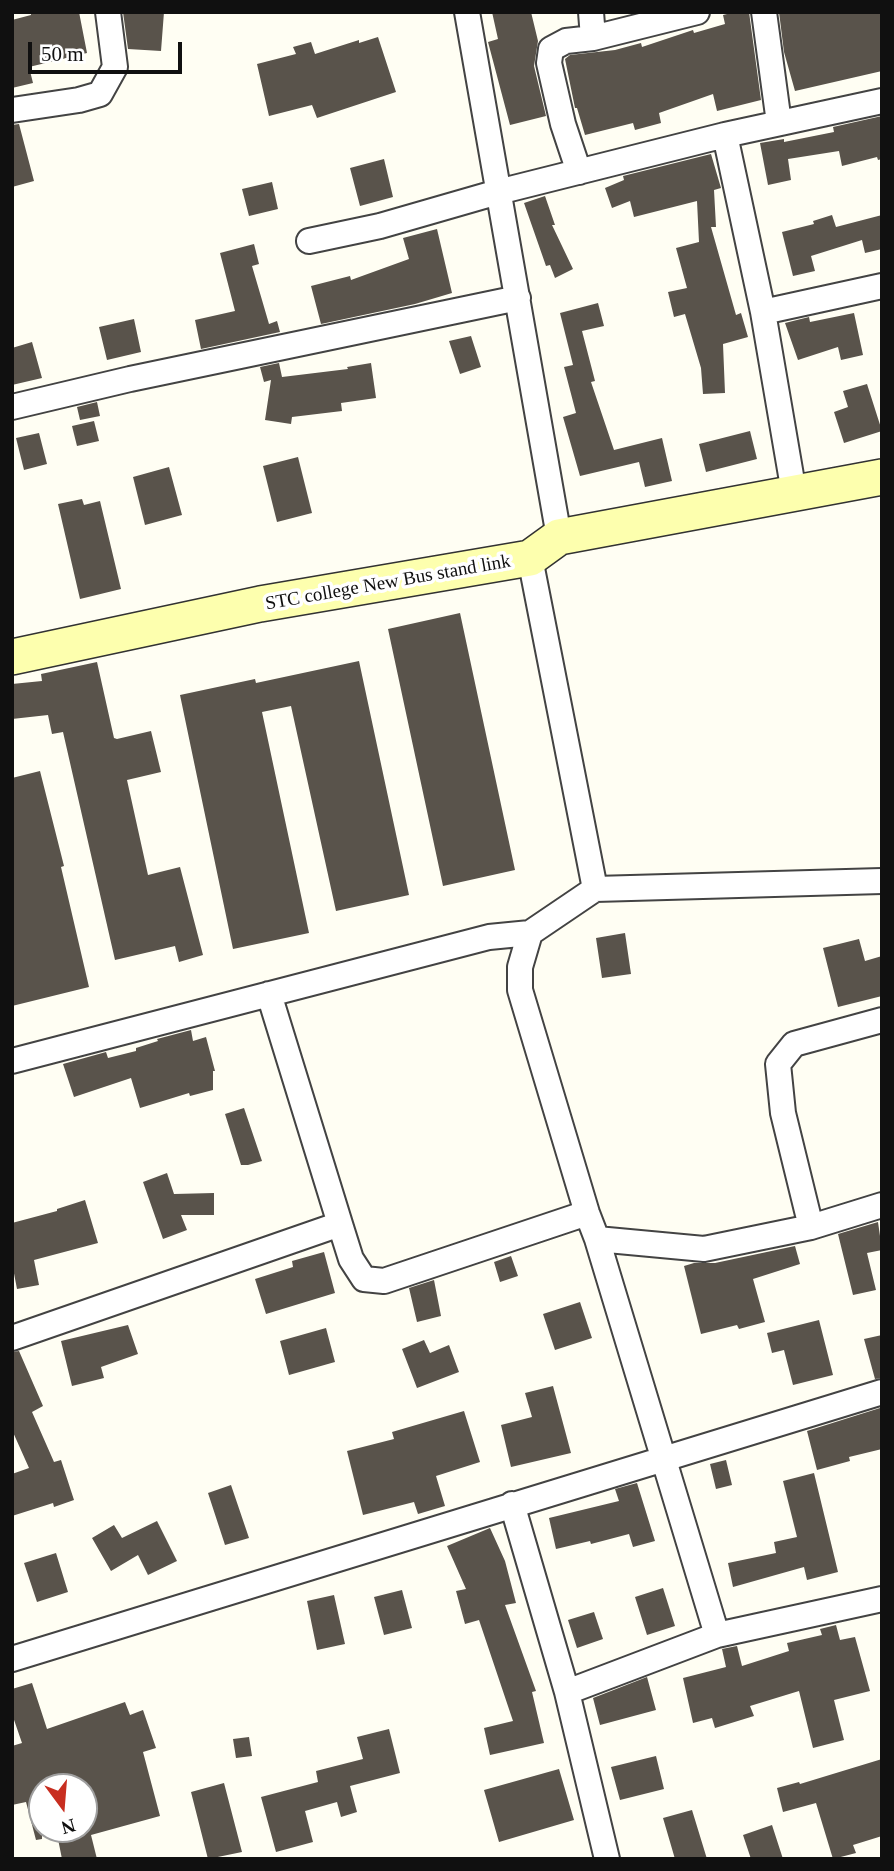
<!DOCTYPE html>
<html>
<head>
<meta charset="utf-8">
<style>
  body { margin:0 }
  #map { position:relative; width:894px; height:1871px; overflow:hidden; background:#fffef3; font-family:"Times New Roman",serif }
  canvas { display:block }
  .frame { position:absolute; inset:0; border:14px solid #101010; pointer-events:none }
  .north { position:absolute; left:28px; top:1773px; width:70px; height:70px; box-sizing:border-box; background:#fff; border:2px solid #9f9f9f; border-radius:50%; rotate:164deg; font-size:19px; font-weight:700; line-height:28px; text-align:center; color:#101010 }
  .north::after { content:''; display:block; margin:auto; width:24px; height:32px; background:#c82e20; clip-path:polygon(50% 0,100% 100%,50% 72%,0 100%) }
  .scale { position:absolute; left:28px; top:42px; width:154px; height:32px; box-sizing:border-box; border:4px solid #101010; border-top:0; padding-left:9px; font-size:21px; line-height:24px; white-space:nowrap; color:#101010; -webkit-text-stroke:5px #fff; paint-order:stroke }
</style>
</head>
<body>
<div id="map">
<canvas width="894" height="1871"></canvas>
<div class="frame"></div>
<div class="north">N</div>
<div class="scale">50 m</div>
</div>
<script>
const context = document.querySelector('canvas').getContext('2d');
context.lineJoin = 'round';
function fillPath(path, color) { context.fillStyle = color; context.fill(path, 'evenodd'); }
const toPath = rows => new Path2D(rows.map(r => 'M' + r).join(''));
function strokePath(path, color, width, dash) { context.strokeStyle = color; context.lineWidth = width; context.lineCap = dash ? 'butt' : 'round'; context.setLineDash(dash || []); context.stroke(path); }
function write(font, color, halo, rows, align = 'center') {
  context.font = font + ' "Times New Roman",serif'; context.lineWidth = 7; context.setLineDash([]); context.textBaseline = 'middle'; context.strokeStyle = halo; context.fillStyle = color; for (const [text, x, y, turn = 0] of rows) {
    context.save(); context.translate(x, y); context.rotate((+turn || 0) * Math.PI / 180); context.textAlign = isNaN(turn) ? turn : align; if (halo) context.strokeText(text, 0, 0); context.fillText(text, 0, 0); context.restore();
  }
}
fillPath(toPath([
  [31,12,79,12,87,53,29,67,33,83,12,88,12,20,31,15],
  [123,12,164,12,161,51,128,49],
  [492,12,531,12,538,41,534,66,546,116,510,125,488,42,498,39],
  [735,12,749,12,761,100,717,111,713,94,659,113,661,123,635,130,633,123,585,135,577,108,575,108,565,59,570,55,615,50,641,43,642,47,693,30,694,33,725,24,723,15],
  [779,12,882,12,882,71,795,91,784,52],
  [378,37,396,92,317,118,312,105,269,116,257,64,296,54,293,47,311,42,315,54,359,40,359,43],
  [882,116,882,159,878,160,877,157,842,166,839,151,788,159,791,180,768,185,760,143,784,139,784,142,834,132,833,127],
  [19,124,34,181,12,187,12,125],
  [711,154,721,188,714,190,716,227,711,227,736,315,741,313,748,337,723,344,725,393,703,394,701,368,685,314,674,317,668,292,687,288,676,248,699,242,697,201,634,217,630,201,612,208,605,188,624,180,623,176],
  [384,159,393,197,360,206,350,168],
  [272,182,278,209,249,216,242,189],
  [545,196,555,225,552,225,573,269,555,278,550,265,546,266,524,203],
  [832,215,836,227,882,215,882,249,865,253,862,240,811,256,815,271,793,276,782,232,814,224,813,221],
  [437,229,452,293,415,304,321,324,311,286,350,276,351,280,409,259,403,238],
  [254,244,259,264,252,266,262,300,269,324,277,321,280,332,201,349,195,320,235,311,220,253],
  [598,303,604,326,582,331,595,381,591,382,614,450,662,438,672,481,645,487,639,462,580,476,563,417,576,413,564,367,573,365,560,313],
  [854,313,863,355,841,360,838,347,798,360,785,323,809,317,810,322],
  [134,319,141,352,107,360,99,327],
  [471,336,481,367,460,374,449,341],
  [32,342,42,378,12,385,12,348],
  [279,363,282,377,348,369,347,367,371,363,376,398,341,403,342,411,292,417,291,424,265,420,271,380,264,382,260,367],
  [867,384,882,431,844,443,834,412,848,407,843,391],
  [97,402,100,416,80,420,77,407],
  [94,421,99,441,77,446,72,426],
  [750,431,757,459,706,472,699,444],
  [39,433,47,464,24,470,16,438],
  [298,457,312,513,277,522,263,466],
  [169,467,182,515,145,525,133,477],
  [82,499,84,505,100,501,121,589,80,599,58,504],
  [460,613,515,870,443,886,388,629],
  [359,661,409,895,336,911,291,706,262,712,309,933,233,949,180,695,255,679,256,683],
  [97,662,114,738,117,739,151,731,161,772,127,780,148,875,180,867,203,955,179,962,175,946,115,960,63,732,52,734,48,715,12,719,12,684,42,681,41,674],
  [40,771,64,866,61,867,89,987,12,1006,12,778],
  [625,933,631,974,602,978,596,938],
  [859,939,865,961,882,956,882,996,838,1007,823,948],
  [191,1030,193,1041,206,1037,215,1071,213,1071,213,1090,190,1096,189,1093,140,1108,131,1078,74,1097,63,1064,106,1052,108,1058,136,1051,136,1048,158,1041,157,1039],
  [244,1108,262,1161,248,1165,241,1165,225,1114],
  [167,1173,174,1194,214,1193,214,1215,181,1215,187,1230,163,1239,143,1182],
  [85,1200,98,1243,34,1260,39,1285,17,1289,12,1263,12,1223,57,1211,57,1209],
  [878,1222,882,1250,867,1253,876,1290,853,1295,838,1234],
  [795,1246,800,1264,753,1279,765,1322,739,1329,737,1325,701,1334,684,1266,694,1263,715,1263],
  [324,1252,335,1293,266,1314,255,1279,293,1267,292,1261],
  [511,1256,518,1276,500,1282,494,1262],
  [434,1280,441,1316,417,1322,409,1288],
  [580,1302,592,1338,555,1350,543,1314],
  [819,1320,833,1375,793,1385,784,1350,772,1353,767,1333],
  [128,1325,138,1354,101,1367,104,1378,72,1386,61,1341],
  [326,1328,335,1362,289,1375,280,1341],
  [882,1335,882,1378,875,1379,864,1339],
  [424,1340,430,1353,449,1345,459,1372,417,1388,402,1349],
  [19,1351,43,1406,32,1412,54,1462,61,1460,74,1500,54,1507,53,1503,12,1516,12,1474,29,1468,12,1430,12,1352],
  [553,1386,571,1453,511,1467,501,1425,532,1417,525,1393],
  [880,1408,882,1449,849,1457,850,1461,817,1470,807,1431],
  [464,1411,480,1462,436,1476,445,1506,418,1514,414,1502,363,1515,347,1451,394,1439,392,1432],
  [726,1460,732,1485,716,1489,710,1464],
  [814,1473,838,1572,807,1580,804,1567,733,1587,728,1563,776,1553,774,1542,797,1537,783,1481],
  [637,1483,655,1541,633,1547,629,1534,591,1544,590,1541,556,1549,549,1518,619,1501,615,1489],
  [231,1485,249,1538,225,1545,208,1493],
  [157,1521,177,1561,148,1575,138,1555,111,1571,92,1538,114,1525,122,1538],
  [490,1528,505,1561,516,1603,505,1605,536,1691,532,1692,544,1743,490,1755,484,1728,513,1721,479,1620,465,1624,456,1591,466,1589,447,1546],
  [56,1553,68,1592,37,1602,24,1563],
  [663,1588,675,1626,647,1635,635,1597],
  [402,1590,412,1628,384,1635,374,1597],
  [334,1595,345,1644,317,1650,307,1601],
  [594,1612,603,1639,577,1648,568,1620],
  [836,1625,840,1640,855,1637,870,1691,834,1700,844,1740,813,1748,799,1691,750,1706,754,1716,715,1728,712,1718,693,1723,683,1678,726,1667,722,1649,737,1646,742,1666,789,1651,787,1643,822,1635,820,1629],
  [647,1677,656,1710,600,1725,593,1698],
  [32,1683,47,1729,125,1702,130,1715,143,1710,156,1748,143,1752,160,1816,91,1835,97,1859,62,1859,56,1829,84,1829,84,1787,42,1787,42,1839,36,1840,26,1802,12,1805,12,1746,22,1743,12,1714,12,1689],
  [389,1729,400,1773,350,1786,357,1812,341,1817,337,1802,305,1811,313,1842,276,1852,261,1797,318,1782,316,1771,363,1759,357,1737],
  [249,1737,252,1756,236,1758,233,1739],
  [656,1756,664,1789,620,1800,611,1767],
  [882,1759,882,1836,853,1845,856,1853,833,1859,816,1803,783,1812,777,1788,799,1782,800,1784],
  [559,1769,574,1820,499,1842,484,1790],
  [224,1783,242,1852,208,1859,191,1792],
  [692,1810,707,1859,675,1859,663,1818],
  [772,1825,783,1859,751,1859,743,1835]
]), '#59534b');
const street = toPath([
  [467,12,559,537],
  [764,12,779,123],
  [593,38,697,12],
  [12,110,79,100,100,94,115,67,108,12],
  [725,135,763,312,794,493],
  [579,172,563,124,549,63,551,49,566,41,593,38,591,12],
  [309,241,380,226,498,192,725,135,882,101],
  [763,312,882,286],
  [12,407,130,379,518,298],
  [530,558,595,889,530,933,520,967,520,990,587,1213,597,1239],
  [595,889,882,881],
  [269,994,340,1224],
  [12,1061,489,937,530,933],
  [882,1205,811,1227,704,1249,597,1239,717,1635,882,1599],
  [811,1227,783,1113,778,1064,794,1044,882,1020],
  [12,1338,340,1224,351,1259,364,1279,384,1281,587,1213],
  [512,1504,567,1692,607,1859],
  [12,1659,882,1392],
  [567,1692,717,1635]
]);
const secondary = toPath([
  [12,657,260,604,530,558,559,537,882,477]
]);
strokePath(street, '#434343', 28);
strokePath(secondary, '#323232', 38);
strokePath(street, '#fff', 24);
strokePath(secondary, '#fdffae', 35);
write('19px', '#101010', '#fff', [
  ["STC college New Bus stand link",388,583,-10]
]);
</script>
</body>
</html>
